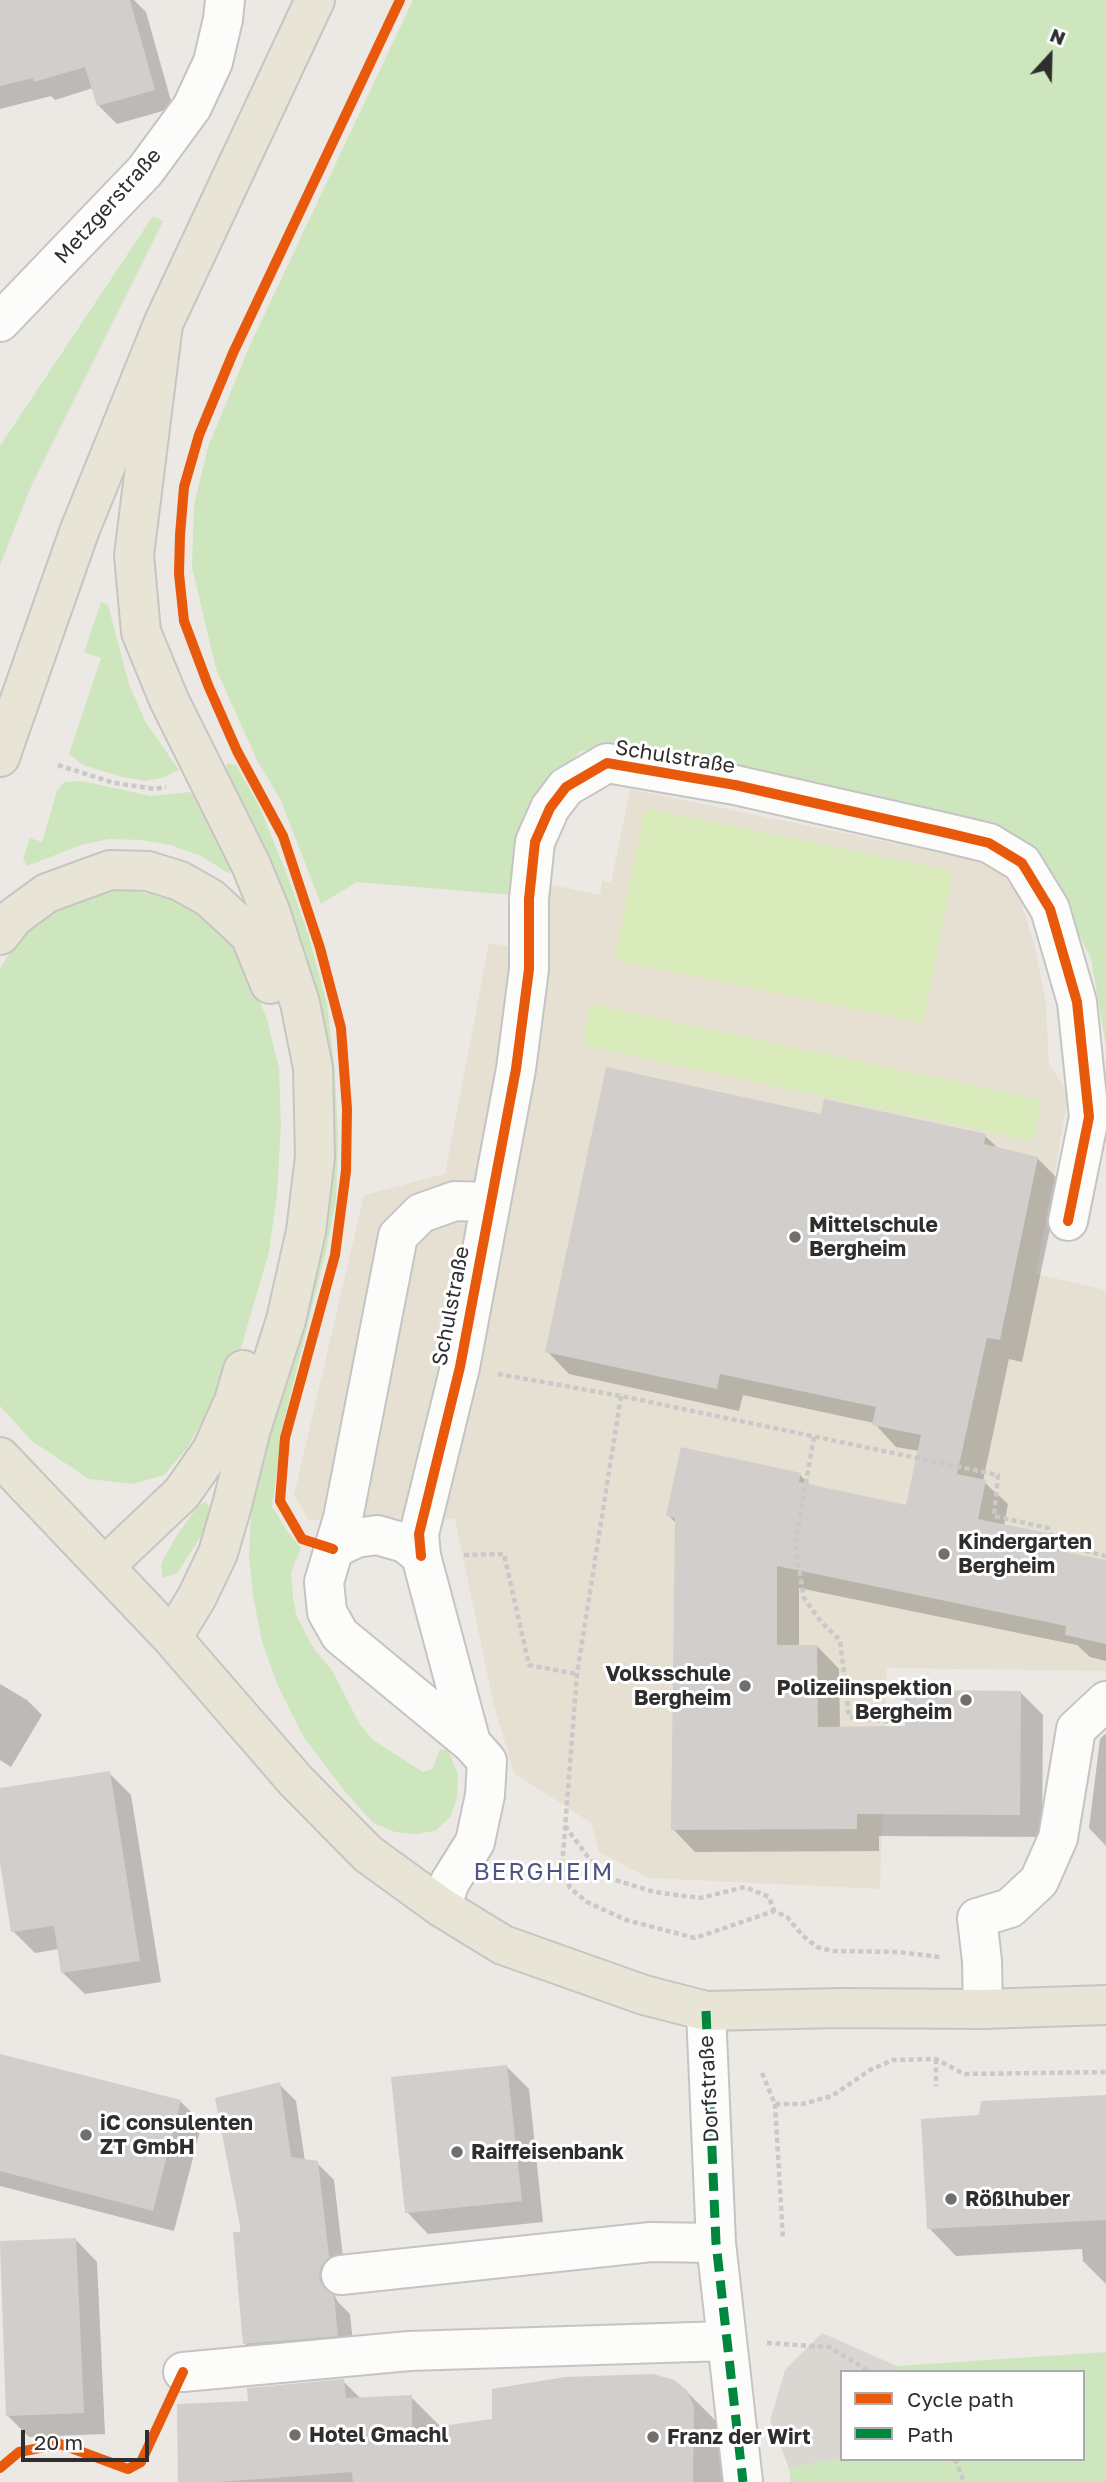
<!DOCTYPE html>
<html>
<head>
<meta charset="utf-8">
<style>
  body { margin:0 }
  #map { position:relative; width:1106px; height:2482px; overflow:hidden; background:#ece8e4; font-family:"Golos Text",sans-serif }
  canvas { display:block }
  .legend { position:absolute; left:840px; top:2370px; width:245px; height:91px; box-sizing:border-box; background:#fff; border:2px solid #ababab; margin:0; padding:9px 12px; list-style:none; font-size:21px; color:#2e2e2e }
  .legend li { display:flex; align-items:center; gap:14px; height:35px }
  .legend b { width:35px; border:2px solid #ababab }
  .north { position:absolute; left:1015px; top:21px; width:70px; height:70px; -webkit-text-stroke:5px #fff; paint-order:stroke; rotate:22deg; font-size:19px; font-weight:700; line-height:28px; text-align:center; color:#2e2e2e }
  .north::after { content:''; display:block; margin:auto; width:24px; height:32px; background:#2e2e2e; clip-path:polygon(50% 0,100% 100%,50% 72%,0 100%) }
  .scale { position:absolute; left:21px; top:2430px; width:128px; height:32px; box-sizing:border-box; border:4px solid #2e2e2e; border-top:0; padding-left:9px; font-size:21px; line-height:24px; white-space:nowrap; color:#2e2e2e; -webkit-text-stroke:5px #fff; paint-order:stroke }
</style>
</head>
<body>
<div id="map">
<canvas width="1106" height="2482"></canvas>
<ul class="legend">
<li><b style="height:9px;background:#e8590c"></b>Cycle path</li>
<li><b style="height:9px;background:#00873e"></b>Path</li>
</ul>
<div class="north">N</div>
<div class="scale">20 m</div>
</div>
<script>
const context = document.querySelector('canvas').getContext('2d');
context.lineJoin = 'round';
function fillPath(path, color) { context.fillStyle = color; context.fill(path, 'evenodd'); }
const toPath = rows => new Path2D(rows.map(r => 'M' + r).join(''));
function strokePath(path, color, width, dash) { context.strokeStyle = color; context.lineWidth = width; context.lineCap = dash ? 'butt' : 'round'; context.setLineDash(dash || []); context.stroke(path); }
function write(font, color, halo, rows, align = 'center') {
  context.font = font + ' "Golos Text",sans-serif'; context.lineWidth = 6; context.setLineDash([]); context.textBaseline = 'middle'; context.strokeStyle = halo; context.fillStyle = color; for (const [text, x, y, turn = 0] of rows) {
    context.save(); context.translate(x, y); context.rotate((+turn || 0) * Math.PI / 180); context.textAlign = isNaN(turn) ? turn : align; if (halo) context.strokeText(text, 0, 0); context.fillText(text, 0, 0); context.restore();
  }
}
fillPath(toPath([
  [630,789,994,864,1019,895,1034,943,1046,1004,1049,1065,1069,1093,1036,1274,1106,1290,1106,1671,887,1668,880,1889,649,1878,599,1852,591,1823,514,1773,493,1702,455,1519,309,1520,294,1495,364,1195,445,1174,489,943,510,946,515,877,600,895,602,880,611,883]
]), '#e6e0d3');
fillPath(toPath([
  [413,0,1106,0,1106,1046,1091,958,1042,863,983,821,630,746,581,751,538,794,518,833,514,895,357,882,321,904,281,801,257,760,216,669,192,567,194,505,208,447,250,345],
  [153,216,163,221,30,489,0,565,0,446],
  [101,602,108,605,129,684,145,721,179,770,165,777,146,781,122,777,83,765,69,754,101,658,84,652],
  [228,763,236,765,260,808,289,880,308,934,327,1004,335,1072,338,1142,336,1199,326,1251,284,1420,272,1506,287,1531,301,1548,291,1572,293,1598,297,1617,314,1649,332,1670,359,1723,373,1740,423,1772,432,1769,440,1749,448,1750,458,1774,457,1798,450,1817,435,1831,417,1834,395,1832,373,1823,343,1789,303,1736,278,1686,262,1642,253,1595,249,1557,252,1495,326,1145,224,770],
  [81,781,151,796,191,792,234,870,228,873,203,857,171,845,141,840,109,839,81,845,27,866,23,859,30,838,42,842,57,791,64,782],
  [117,890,158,894,199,910,227,935,248,972,267,1019,279,1068,281,1126,277,1194,269,1252,238,1358,187,1448,164,1475,133,1484,89,1479,32,1441,0,1406,0,968,16,943,51,912,82,897],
  [206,1502,210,1509,205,1530,177,1573,163,1578,161,1564,175,1538,198,1506],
  [1106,2352,1106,2482,791,2482,789,2468,842,2458,1083,2459,1083,2372,900,2372,897,2366]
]), '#cee6be');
fillPath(toPath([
  [645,808,953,871,923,1023,614,960],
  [591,1004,1042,1100,1033,1141,582,1045]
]), '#d9eabb');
fillPath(toPath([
  [822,2333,897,2366,900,2372,842,2372,842,2458,789,2468,770,2421,785,2370]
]), '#dad6d2');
fillPath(toPath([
  [37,0,134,0,146,12,173,108,117,124,98,105,93,88,55,100,51,96,0,109,0,35],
  [822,1116,985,1136,999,1149,1037,1158,1060,1181,1022,1362,1009,1359,983,1481,1008,1504,1004,1526,1047,1535,1065,1554,1106,1562,1106,1661,1090,1657,1077,1645,799,1588,799,1647,817,1646,839,1669,840,1729,907,1728,1021,1693,1043,1715,1042,1837,879,1836,879,1851,695,1852,673,1829,677,1524,668,1515,800,1475,812,1487,907,1507,919,1451,896,1447,874,1423,743,1395,739,1411,569,1374,547,1351],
  [0,1684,27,1700,42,1715,11,1767,0,1760],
  [1106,1733,1106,1846,1089,1828,1100,1739],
  [109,1773,131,1795,161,1982,85,1994,63,1973,59,1949,35,1953,13,1931,0,1843],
  [507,2067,529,2089,543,2222,428,2234,407,2212],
  [0,2071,180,2101,202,2123,174,2231,0,2186],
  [279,2084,296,2101,305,2161,317,2163,334,2180,345,2274,337,2282,335,2296,338,2302,350,2314,354,2352,262,2360,245,2344,241,2233],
  [1106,2096,1106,2284,1083,2261,1082,2249,956,2256,929,2228,981,2116],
  [76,2240,97,2262,105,2434,29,2437,8,2416],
  [343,2381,361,2399,411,2397,442,2428,686,2391,722,2427,728,2482,180,2482,250,2403]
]), '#0003');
fillPath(toPath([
  [0,0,130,0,155,90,97,106,85,67,34,82,33,78,0,86],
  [606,1067,821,1114,824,1099,986,1134,984,1144,1038,1157,1000,1340,987,1338,957,1474,986,1480,978,1519,1047,1533,1045,1548,1106,1560,1106,1644,1065,1635,1066,1626,777,1566,777,1645,817,1645,818,1727,905,1726,905,1690,1021,1691,1020,1815,857,1814,857,1829,671,1830,675,1518,666,1516,681,1447,801,1473,799,1482,906,1505,921,1435,872,1425,876,1407,720,1374,717,1389,545,1352],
  [110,1771,140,1961,61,1973,54,1926,11,1932,0,1863,0,1788],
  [0,2054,181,2100,153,2211,0,2171],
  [507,2065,522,2201,405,2213,391,2077],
  [280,2082,291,2157,318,2161,329,2257,321,2266,319,2278,324,2288,334,2295,338,2336,243,2344,233,2232,240,2232,240,2226,215,2098],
  [1106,2095,1106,2220,927,2229,921,2119,979,2115,981,2101],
  [76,2238,84,2413,6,2416,0,2241],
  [653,2374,674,2380,687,2390,694,2407,693,2482,353,2482,352,2472,218,2482,178,2482,177,2404,248,2401,247,2388,344,2379,346,2398,412,2395,412,2430,492,2419,492,2389,565,2377]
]), '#d1cecb');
const minor = toPath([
  [0,322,145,171,192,107,213,62,223,19,225,0],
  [333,1549,356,1538,377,1535,405,1543,421,1556,471,1743],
  [421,1556,419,1534,460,1367,516,1069,529,969,529,899,535,842,550,808,566,787,607,763,735,785,943,832,989,843,1022,863,1050,909,1077,1002,1089,1117,1068,1221],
  [441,1907,450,1882,475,1842,485,1795,487,1761,471,1743,340,1635,327,1612,324,1582,343,1518,398,1236,421,1213,455,1201,490,1202],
  [983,2009,982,1961,977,1918,1010,1908,1039,1881,1058,1838,1076,1729,1106,1701],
  [706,2011,716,2243,743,2482],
  [341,2275,651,2242,716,2243],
  [183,2372,409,2351,726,2341]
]);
const major = toPath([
  [163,324,134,555,141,632,169,700,251,865,270,911,300,1003,313,1068,315,1157,306,1231,286,1320,251,1429,232,1505,218,1553,197,1597,172,1638],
  [0,757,79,532,163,324,315,0],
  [0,935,14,917,47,893,110,870,148,871,180,881,210,898,250,935,270,984],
  [0,1457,172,1638,296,1781,368,1854,441,1907,503,1945,644,1995,706,2011,840,2008,983,2009,1106,2005],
  [105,1566,182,1493,212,1450,234,1401,243,1370]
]);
strokePath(minor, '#c5c4c5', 42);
strokePath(major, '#c6c5c4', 42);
strokePath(toPath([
  [58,765,114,783,155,789,166,787],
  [498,1374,621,1396,998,1475,994,1516,1048,1528,1056,1544,1106,1556],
  [621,1396,577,1674,562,1867,570,1888,587,1902,626,1920,695,1938,774,1911,787,1917,803,1936,817,1947,832,1951,898,1952,940,1957],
  [814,1437,795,1544,804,1598,821,1622,840,1640,849,1717,892,1722],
  [464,1555,504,1554,529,1665,577,1674],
  [565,1826,602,1876,654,1892,700,1898,745,1887,769,1897,774,1911],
  [936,2059,936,2086],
  [762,2073,775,2104,802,2104,832,2096,870,2070,893,2060,936,2059,964,2074,1106,2072],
  [775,2104,783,2239],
  [767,2343,829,2347,871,2372],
  [955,2459,964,2482]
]), '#c9c9c8', 4.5, [5, 3.5]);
strokePath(minor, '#fcfcfb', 38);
strokePath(major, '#e8e4d6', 38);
strokePath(toPath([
  [706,2011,716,2243,743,2482]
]), '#00873e', 9, [18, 9]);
strokePath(toPath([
  [333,1549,302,1539,280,1501,285,1438,335,1255,346,1171,347,1109,341,1028,320,948,283,836,237,751,208,685,184,621,179,574,180,535,184,487,199,435,233,353,400,0],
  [421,1556,419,1534,460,1367,516,1069,529,969,529,899,535,842,550,808,566,787,607,763,735,785,943,832,989,843,1022,863,1050,909,1077,1002,1089,1117,1068,1221],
  [0,2468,19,2452,60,2444,128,2469,141,2462,183,2372]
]), '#e8590c', 10);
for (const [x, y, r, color] of [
  [795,1237,7,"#706f6e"],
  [944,1554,7,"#706f6e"],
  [745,1686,7,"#706f6e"],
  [966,1700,7,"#706f6e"],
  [86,2135,7,"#706f6e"],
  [457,2152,7,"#706f6e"],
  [951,2199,7,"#706f6e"],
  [295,2435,7,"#706f6e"],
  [653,2437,7,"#706f6e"]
]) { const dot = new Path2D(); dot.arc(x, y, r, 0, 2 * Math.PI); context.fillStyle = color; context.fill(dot); strokePath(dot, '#fff', 2.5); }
write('21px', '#2e2e2e', '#fff', [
  ["Metzgerstraße",108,206,-48],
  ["Schulstraße",675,757,9],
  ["Schulstraße",451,1306,-79],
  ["Dorfstraße",709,2089,-93]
]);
write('bold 21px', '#2e2e2e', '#fff', [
  ["Mittelschule",809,1225],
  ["Bergheim",809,1249],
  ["Kindergarten",958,1542],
  ["Bergheim",958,1566],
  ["Volksschule",731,1674,"right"],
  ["Bergheim",731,1698,"right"],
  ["Polizeiinspektion",952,1688,"right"],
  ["Bergheim",952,1712,"right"],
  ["iC consulenten",100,2123],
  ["ZT GmbH",100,2147],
  ["Raiffeisenbank",471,2152],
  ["Rößlhuber",965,2199],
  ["Hotel Gmachl",309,2435],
  ["Franz der Wirt",667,2437]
], 'left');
context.letterSpacing = '2px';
write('24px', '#4d5680', '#fff', [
  ["BERGHEIM",544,1872]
]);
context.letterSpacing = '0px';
</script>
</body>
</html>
